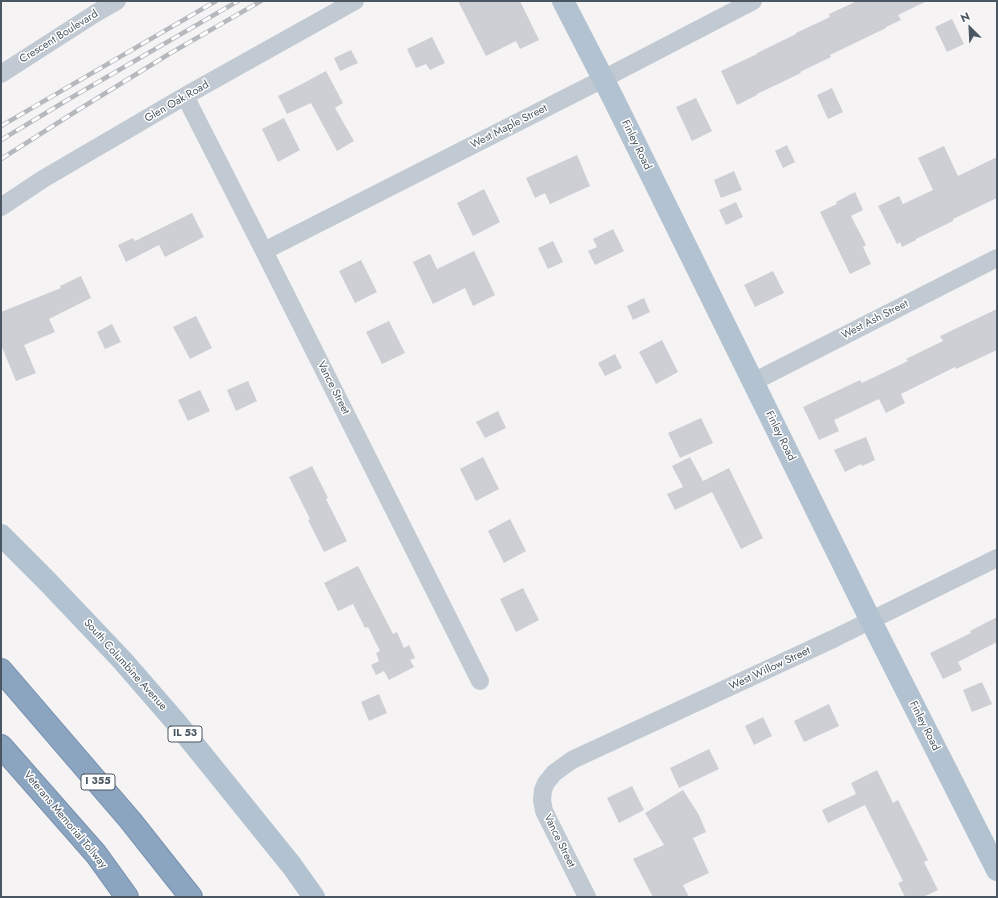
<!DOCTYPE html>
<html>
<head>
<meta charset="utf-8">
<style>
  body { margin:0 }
  #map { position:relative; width:998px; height:898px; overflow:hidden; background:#f5f3f3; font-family:Jost,sans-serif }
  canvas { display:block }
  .frame { position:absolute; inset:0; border:2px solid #4a5661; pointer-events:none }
  .north { position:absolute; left:950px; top:8px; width:40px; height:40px; -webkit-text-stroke:3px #fff; paint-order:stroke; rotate:336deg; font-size:11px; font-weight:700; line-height:16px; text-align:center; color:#4a5661 }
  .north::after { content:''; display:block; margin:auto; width:14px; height:18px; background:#4a5661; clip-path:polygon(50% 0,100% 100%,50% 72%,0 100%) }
</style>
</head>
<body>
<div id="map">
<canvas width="998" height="898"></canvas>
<div class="frame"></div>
<div class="north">N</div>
</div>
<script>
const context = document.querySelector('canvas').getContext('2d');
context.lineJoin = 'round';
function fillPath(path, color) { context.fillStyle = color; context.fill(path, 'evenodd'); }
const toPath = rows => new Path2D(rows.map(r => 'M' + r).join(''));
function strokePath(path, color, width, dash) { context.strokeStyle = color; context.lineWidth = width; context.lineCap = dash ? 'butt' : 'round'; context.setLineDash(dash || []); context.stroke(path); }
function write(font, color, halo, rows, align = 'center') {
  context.font = font + ' Jost,sans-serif'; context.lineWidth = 3; context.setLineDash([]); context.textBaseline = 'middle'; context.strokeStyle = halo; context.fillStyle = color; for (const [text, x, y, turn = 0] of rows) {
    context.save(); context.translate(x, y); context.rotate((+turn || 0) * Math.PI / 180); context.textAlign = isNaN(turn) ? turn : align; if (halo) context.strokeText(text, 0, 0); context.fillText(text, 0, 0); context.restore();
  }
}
fillPath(toPath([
  [458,1,520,1,539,40,520,49,516,41,486,56],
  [857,1,927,1,898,15,901,20,886,27,886,28,830,55,831,57,800,72,801,73,757,94,757,95,737,105,721,71,757,54,757,53,796,34,796,33,830,17,829,14],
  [952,19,964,44,947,52,935,27],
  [432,37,445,63,430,70,426,64,416,68,407,49],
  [351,50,358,63,340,71,334,58],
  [326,71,343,103,335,108,354,141,337,151,311,103,287,114,278,96,302,84],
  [832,88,843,112,828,119,817,95],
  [696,98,712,131,692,141,676,107],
  [284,118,300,150,278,162,262,129],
  [787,145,795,162,783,168,775,151],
  [944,146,958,176,997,157,997,198,953,219,953,221,916,239,916,240,902,247,900,242,897,244,878,206,899,196,903,204,933,190,918,158],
  [577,155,590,186,550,204,545,193,535,198,526,178],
  [734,171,742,190,721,198,714,180],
  [484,189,500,222,473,236,457,203],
  [855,192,863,210,851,216,866,245,863,247,871,264,850,274,820,212,837,204,836,202],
  [736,202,743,217,726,225,719,210],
  [192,213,204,237,165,257,159,245,126,262,118,245,133,238,135,241],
  [613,229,624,251,595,265,588,251,597,247,593,239],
  [553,241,563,262,548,269,538,248],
  [474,251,495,295,473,306,465,288,433,304,413,262,430,254,437,269],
  [361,260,377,292,355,303,339,271],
  [773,271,784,293,755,307,744,285],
  [81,276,91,298,49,319,55,332,24,345,36,373,16,381,1,345,1,312,61,288,60,286],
  [644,298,650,312,633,320,627,306],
  [997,309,997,350,956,369,955,367,901,394,905,403,886,413,879,399,834,420,839,431,819,440,803,407,860,380,862,383,908,361,906,359,943,341,940,336],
  [196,316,212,348,190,359,173,327],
  [389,321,405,353,382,364,366,332],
  [112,324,121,342,105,349,97,332],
  [662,340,678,372,656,384,639,352],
  [615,354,622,368,605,376,598,363],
  [248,381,257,401,236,411,227,390],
  [200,390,210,411,188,421,178,400],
  [498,411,506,428,485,438,476,422],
  [701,418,713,443,680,458,668,433],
  [866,437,875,460,862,466,861,464,845,472,834,450],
  [483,457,499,489,476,501,460,469],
  [690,457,703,481,729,468,763,538,741,549,712,492,675,510,667,494,683,487,672,466],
  [312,466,328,498,326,499,347,541,324,552,308,520,310,519,289,477],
  [510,519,526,551,504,563,488,531],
  [358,566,393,634,397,632,404,648,409,645,415,658,410,660,414,667,389,680,384,671,376,675,371,665,379,661,376,653,380,651,368,627,365,628,353,604,338,611,324,583],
  [523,588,539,620,516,632,500,599],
  [997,617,997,642,958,662,962,670,943,679,930,653,971,633,970,631],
  [982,682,992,704,972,712,963,690],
  [379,694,387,713,369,721,361,702],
  [829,704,839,726,804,742,794,721],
  [763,717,772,736,754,745,745,726],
  [709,749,719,769,679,788,670,768],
  [877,770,893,803,898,800,928,860,924,862,938,890,923,897,905,897,898,883,903,881,865,805,828,823,822,810,856,794,851,783],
  [632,786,644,810,619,823,607,798],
  [683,790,699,815,706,832,693,838,709,873,683,885,689,897,653,897,633,859,664,845,645,813]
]), '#cdcfd5');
const highway = toPath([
  [1,670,130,820,191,897],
  [1,746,96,854,127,897]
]);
strokePath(highway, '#7690ad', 24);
strokePath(toPath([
  [1,74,96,13,117,1],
  [185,96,264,251,480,681],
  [1,207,43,179,185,96,355,1],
  [264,251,603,79,753,1],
  [753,382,997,258],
  [587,897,544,811,542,800,543,790,546,783,554,773,572,760,833,639,997,558]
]), '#c1cad2', 18);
strokePath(toPath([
  [563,1,612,96,871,621,997,870],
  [1,535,46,580,122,660,175,721,292,866,314,897]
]), '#b3c2d1', 22);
strokePath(highway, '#8ba5c1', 22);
const rail = toPath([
  [1,126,216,1],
  [1,140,69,99,238,1],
  [1,159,78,110,169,54,261,1]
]);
strokePath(rail, '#b5b8bd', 4.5);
strokePath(rail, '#fff', 3, [9]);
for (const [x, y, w] of [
  [185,734,34],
  [98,782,34]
]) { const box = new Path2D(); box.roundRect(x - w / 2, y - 8, w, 16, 3); context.fillStyle = '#fff'; context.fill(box); strokePath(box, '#4a5661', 1); }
write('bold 10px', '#4a5661', null, [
  ["IL 53",185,734],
  ["I 355",98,782]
]);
write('11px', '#4a5661', '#fff', [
  ["Crescent Boulevard",59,37,-32],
  ["Glen Oak Road",177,102,-30],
  ["West Maple Street",509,127,-27],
  ["Finley Road",636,145,64],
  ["West Ash Street",875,320,-27],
  ["Vance Street",333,388,63],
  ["Finley Road",780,436,64],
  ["South Columbine Avenue",125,665,48],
  ["West Willow Street",770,669,-25],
  ["Finley Road",924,726,63],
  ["Veterans Memorial Tollway",65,820,50],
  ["Vance Street",559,841,64]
]);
</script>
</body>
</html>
